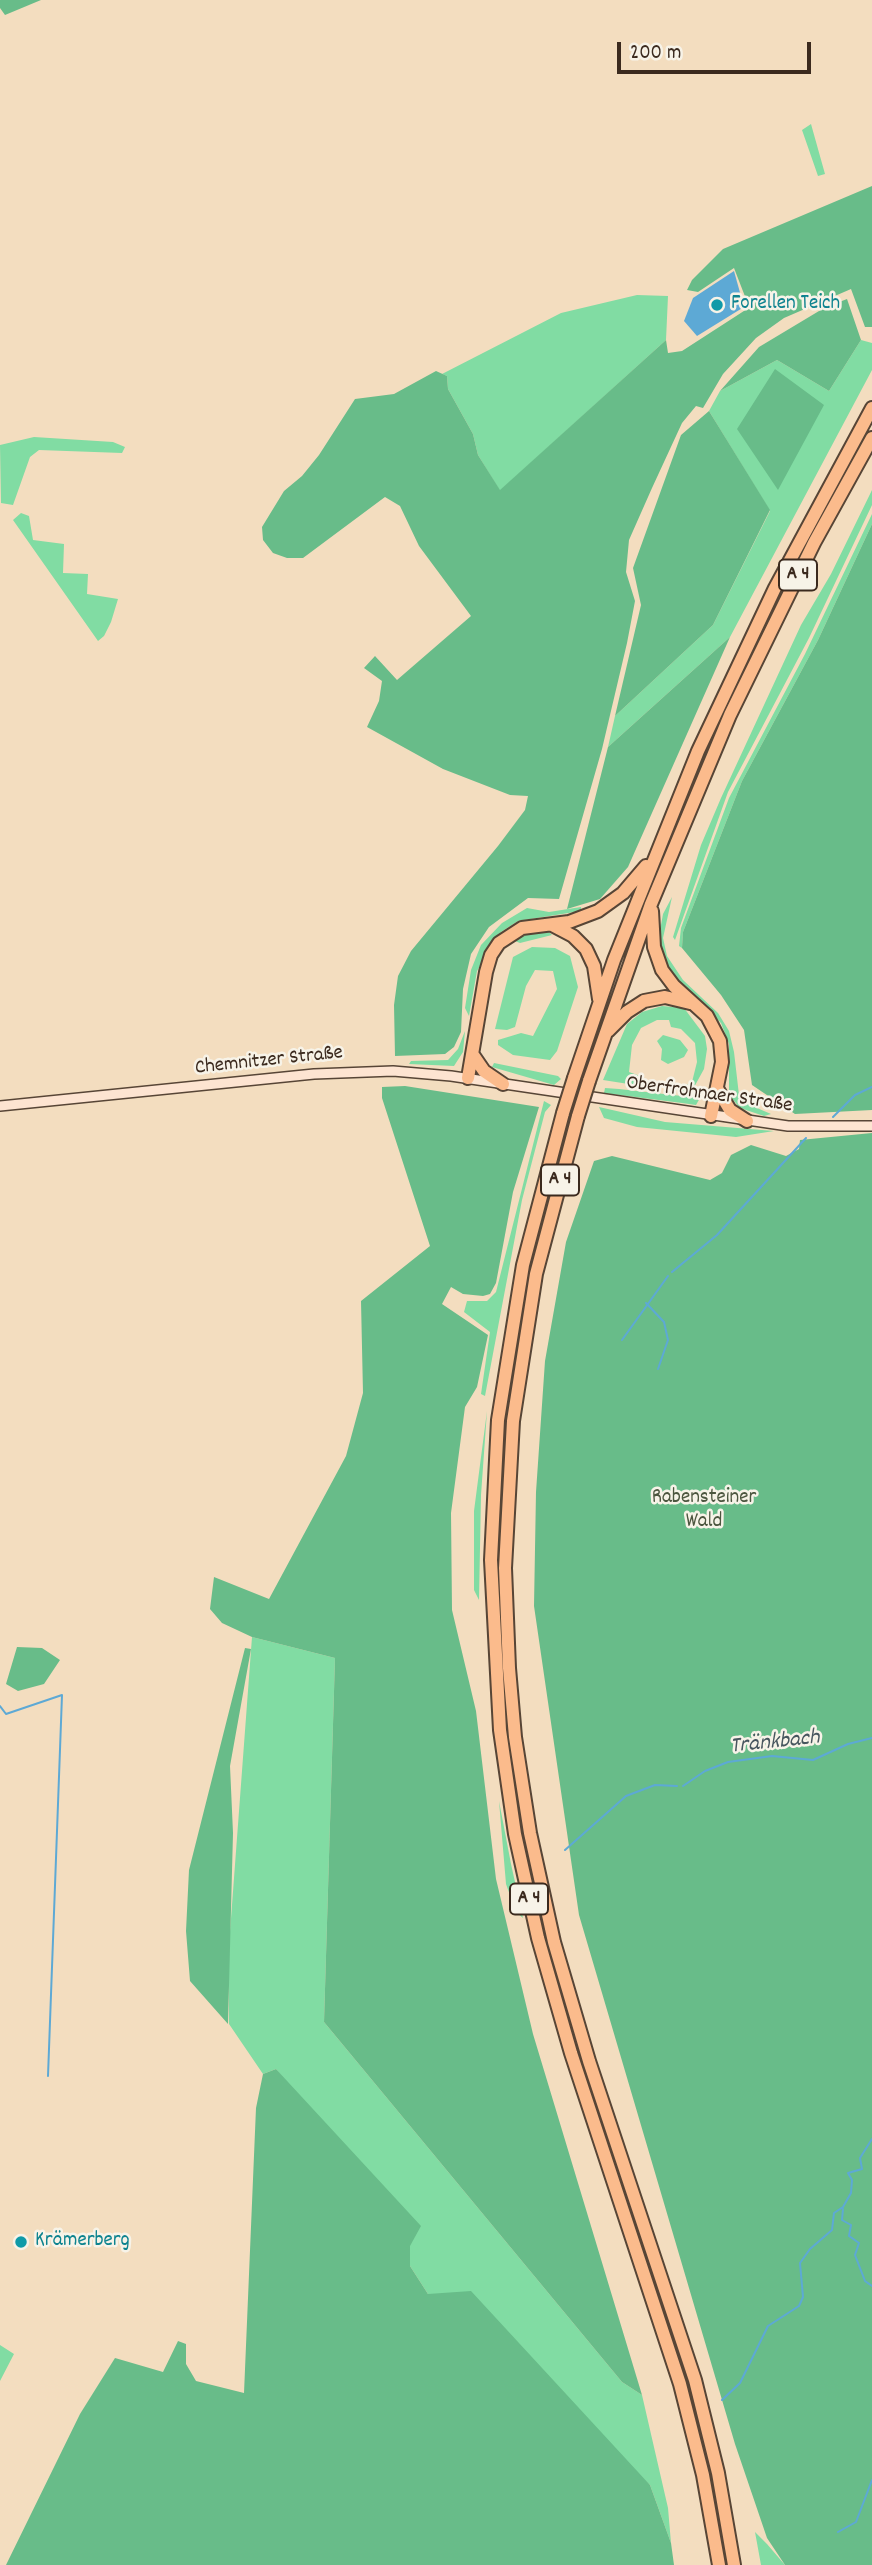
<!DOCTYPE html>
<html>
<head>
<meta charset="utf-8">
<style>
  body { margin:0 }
  #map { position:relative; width:872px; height:2565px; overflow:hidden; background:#f3ddbf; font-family:Dekko,sans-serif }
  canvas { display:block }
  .scale { position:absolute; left:617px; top:42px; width:194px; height:32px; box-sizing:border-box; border:4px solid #3b2a1e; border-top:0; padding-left:9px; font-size:21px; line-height:24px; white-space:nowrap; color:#3b2a1e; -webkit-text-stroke:5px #f7f3e8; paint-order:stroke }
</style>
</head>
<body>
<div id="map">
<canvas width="872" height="2565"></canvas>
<div class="scale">200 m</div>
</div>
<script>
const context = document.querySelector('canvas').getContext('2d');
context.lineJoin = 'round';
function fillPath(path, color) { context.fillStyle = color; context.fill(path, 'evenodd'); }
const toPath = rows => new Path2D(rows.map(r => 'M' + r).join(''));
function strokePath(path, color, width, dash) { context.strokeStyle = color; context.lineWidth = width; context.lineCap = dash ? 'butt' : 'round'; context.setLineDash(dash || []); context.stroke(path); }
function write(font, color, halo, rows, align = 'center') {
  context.font = font + ' Dekko,sans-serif'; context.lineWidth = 5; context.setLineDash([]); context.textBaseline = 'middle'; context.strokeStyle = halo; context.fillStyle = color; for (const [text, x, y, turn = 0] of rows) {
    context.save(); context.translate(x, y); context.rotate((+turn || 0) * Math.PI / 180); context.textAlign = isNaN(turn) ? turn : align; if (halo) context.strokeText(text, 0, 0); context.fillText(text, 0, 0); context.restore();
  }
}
fillPath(toPath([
  [811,124,825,174,818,176,802,130],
  [637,295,668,296,666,340,500,491,478,455,473,434,448,389,447,376,442,374,561,313],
  [861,340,872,343,872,370,730,637,608,747,615,716,713,625,770,511,709,411,720,391,777,360,829,391],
  [34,437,113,442,125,447,122,453,39,450,30,457,13,505,1,503,0,445],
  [872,490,872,505,809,638,728,792,675,940,673,937,701,845,721,798,801,625,831,574],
  [21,513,29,516,33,540,64,544,63,573,88,574,87,594,118,599,111,622,104,636,98,641,13,520],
  [872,514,872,524,818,640,742,781,683,932,682,948,679,946,681,928,729,798,805,654],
  [672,897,663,938,667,956,683,980,718,1013,729,1031,734,1052,739,1095,750,1105,771,1114,764,1116,740,1108,729,1095,729,1044,721,1023,682,985,666,964,659,936,663,914],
  [581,907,581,911,518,921,501,932,477,971,469,1016,465,1008,471,970,481,945,502,923,527,908,549,912],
  [547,930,552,935,520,943,515,941,530,932],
  [532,947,555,948,570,956,578,987,557,1051,550,1060,513,1055,498,1045,498,1040,521,1033,533,1036,557,989,553,971,535,970,526,986,515,1027,507,1030,495,1029,513,957],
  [662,1006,684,1008,705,1036,707,1049,704,1069,693,1089,681,1093,679,1089,692,1082,697,1062,695,1043,681,1029,671,1027,669,1020,657,1020,641,1028,632,1045,629,1072,643,1077,654,1088,603,1080,627,1024,642,1012],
  [465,1031,463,1052,454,1066,409,1064,411,1061,448,1060,458,1049],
  [663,1035,680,1040,688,1050,684,1057,668,1064,661,1060,662,1049,657,1041],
  [494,1063,558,1076,561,1079,554,1085,492,1067],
  [605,1088,619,1089,700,1098,696,1105,682,1103,604,1093],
  [544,1101,551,1105,545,1112,522,1200,485,1396,481,1394,490,1332,464,1312,467,1301,487,1301,496,1292],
  [599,1107,665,1122,774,1131,736,1137,637,1127,604,1118],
  [487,1411,481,1495,479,1600,474,1590,474,1511],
  [252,1637,335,1658,324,2022,622,2382,642,2395,668,2508,671,2543,650,2485,428,2294,410,2266,410,2246,276,2069,263,2074,229,2024,229,1945],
  [499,1801,511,1864,523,1918,516,1912,506,1884],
  [0,2345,14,2354,0,2381],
  [755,2532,767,2544,785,2565,761,2565]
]), '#81dca3');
fillPath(toPath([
  [0,0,41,0,5,15,0,8],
  [872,186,872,327,865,327,851,289,784,318,756,338,723,374,703,408,696,406,682,423,652,488,629,540,626,572,635,601,627,643,602,749,559,899,528,898,489,927,471,954,463,989,461,1032,454,1047,445,1054,395,1056,394,1005,398,976,411,951,498,846,525,810,528,796,510,795,443,769,367,727,379,701,382,681,364,668,375,656,397,680,471,616,419,546,400,506,385,497,303,558,287,558,273,553,263,540,262,527,284,491,302,476,319,455,355,399,394,394,436,371,447,376,448,389,473,434,478,455,500,490,666,340,668,353,682,351,747,309,746,299,734,268,698,292,687,290,692,280,723,249],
  [847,299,861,340,829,391,777,360,720,391,759,347,824,308],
  [775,369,824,405,778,490,737,429],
  [709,411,770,510,713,625,615,716,641,605,633,568,681,435],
  [872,524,872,1110,795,1114,752,1085,744,1030,721,995,682,948,683,932,742,781,818,640],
  [730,637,628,867,600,899,567,909,608,747],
  [405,1086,539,1107,513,1192,496,1283,490,1294,483,1296,463,1294,451,1287,442,1304,488,1335,477,1387,465,1407,451,1513,452,1610,476,1711,496,1879,533,2034,642,2395,622,2382,324,2022,335,1658,252,1637,222,1623,210,1609,214,1577,269,1599,346,1456,363,1393,361,1301,430,1246,382,1098,382,1087],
  [872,1133,872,2565,785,2565,767,2538,735,2444,579,1915,534,1606,536,1492,545,1361,566,1242,594,1161,612,1156,710,1180,722,1173,731,1155,751,1145,786,1156,799,1149,800,1140],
  [17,1647,42,1648,60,1660,44,1684,18,1691,6,1684],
  [245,1648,251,1649,230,1766,233,1833,228,2024,190,1981,186,1931,189,1870],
  [276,2069,421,2226,410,2246,410,2266,428,2294,471,2291,650,2485,671,2543,674,2565,6,2565,80,2414,115,2358,163,2372,178,2341,186,2344,186,2364,196,2381,244,2393,256,2108,263,2074]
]), '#68bc89');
fillPath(toPath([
  [734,271,744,307,697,336,684,321,693,298]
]), '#5da9d5');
strokePath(toPath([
  [833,1117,855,1095,872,1087],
  [672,1272,717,1235,806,1138],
  [646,1303,664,1322,668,1340,658,1369],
  [622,1340,668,1276],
  [0,1706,6,1714],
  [6,1714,62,1695,48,2076],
  [683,1786,705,1771,728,1762,772,1756,813,1760,848,1744,872,1738],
  [565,1850,626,1796,655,1785,677,1786],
  [843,2209,842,2220,851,2225,849,2236,859,2243,855,2255,865,2281,872,2286],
  [722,2400,740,2383,768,2326,799,2306,803,2297,800,2263,810,2249,832,2230,834,2213,843,2207,851,2193,852,2180,848,2173,862,2169,860,2158,872,2139],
  [838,2532,856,2522,872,2480]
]), '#5da9d5', 2);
const secondary = toPath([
  [0,1106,314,1074,393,1071,451,1076,788,1126,872,1126]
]);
const motorway = toPath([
  [652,911,654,947,662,970,674,986,707,1016,720,1041,722,1062,711,1116],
  [552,925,573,936,586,949,594,966,599,999],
  [608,1031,627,1012,644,1001,665,997,690,1003],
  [473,1055,484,1071,503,1084],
  [468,1078,486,972,491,955,499,943,522,928,569,922,598,911,623,893,646,866],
  [574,1078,614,960,698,751,775,588,872,408],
  [589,1081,651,904,730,715,814,543,872,438],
  [718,1090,730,1110,747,1121],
  [563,1113,523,1265,498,1420,491,1560,500,1730,515,1834,538,1938,571,2053,680,2384,703,2475,719,2565],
  [578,1116,536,1274,513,1421,505,1568,509,1668,515,1737,530,1833,554,1942,589,2061,695,2380,718,2473,734,2565]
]);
strokePath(secondary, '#574536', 12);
strokePath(motorway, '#574536', 16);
strokePath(secondary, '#fde4d1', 9);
strokePath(motorway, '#fbbb8c', 12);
const motorwayBridge = toPath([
  [563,1113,574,1078],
  [578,1116,589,1081]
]);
strokePath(motorwayBridge, '#574536', 16, []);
strokePath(motorwayBridge, '#fbbb8c', 12);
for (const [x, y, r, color] of [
  [717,305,7,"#0f9aa8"],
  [21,2242,7,"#0f9aa8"]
]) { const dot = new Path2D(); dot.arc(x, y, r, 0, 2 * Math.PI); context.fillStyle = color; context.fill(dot); strokePath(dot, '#f7f3e8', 2.5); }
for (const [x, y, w] of [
  [798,575,38],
  [560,1180,38],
  [529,1899,38]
]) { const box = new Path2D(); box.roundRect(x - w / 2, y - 15.5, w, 31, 5); context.fillStyle = '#f7f3e8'; context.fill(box); strokePath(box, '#3b2a1e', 2); }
write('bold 19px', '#3b2a1e', null, [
  ["A 4",798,575],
  ["A 4",560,1180],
  ["A 4",529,1899]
]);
write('21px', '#0d838f', '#f7f3e8', [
  ["Forellen Teich",731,305],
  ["Krämerberg",35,2242]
], 'left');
write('21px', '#3b2a1e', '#f7f3e8', [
  ["Chemnitzer Straße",269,1062,-6],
  ["Oberfrohnaer Straße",709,1096,8]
]);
write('21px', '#4c563f', '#f7f3e8', [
  ["Rabensteiner",704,1499],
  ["Wald",704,1523]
]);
write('italic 23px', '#47565e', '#f7f3e8', [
  ["Tränkbach",775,1744,-6]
]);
</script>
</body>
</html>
